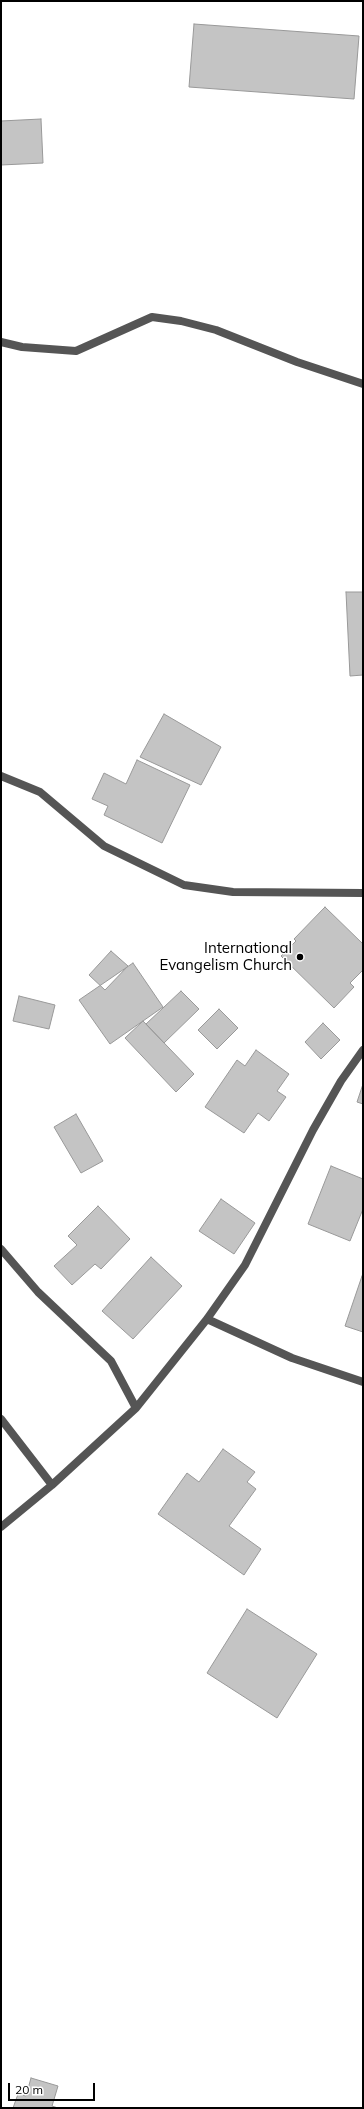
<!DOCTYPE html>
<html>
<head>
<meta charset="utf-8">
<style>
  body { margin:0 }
  #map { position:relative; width:364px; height:2109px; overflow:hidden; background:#fff; font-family:Mulish,sans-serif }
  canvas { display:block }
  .frame { position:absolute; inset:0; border:2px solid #000; pointer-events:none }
  .scale { position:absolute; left:8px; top:2083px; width:87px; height:18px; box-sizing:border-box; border:2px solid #000; border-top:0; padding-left:5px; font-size:12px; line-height:14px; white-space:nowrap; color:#000; -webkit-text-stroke:3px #fff; paint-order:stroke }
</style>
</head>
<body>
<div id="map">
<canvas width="364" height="2109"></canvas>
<div class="frame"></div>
<div class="scale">20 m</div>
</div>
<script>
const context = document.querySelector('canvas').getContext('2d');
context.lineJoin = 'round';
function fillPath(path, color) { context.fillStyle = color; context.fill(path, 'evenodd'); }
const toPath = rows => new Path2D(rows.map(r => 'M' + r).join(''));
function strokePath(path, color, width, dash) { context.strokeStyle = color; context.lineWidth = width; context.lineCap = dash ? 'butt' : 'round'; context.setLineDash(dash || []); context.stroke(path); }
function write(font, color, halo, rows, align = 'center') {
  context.font = font + ' Mulish,sans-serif'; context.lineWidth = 3; context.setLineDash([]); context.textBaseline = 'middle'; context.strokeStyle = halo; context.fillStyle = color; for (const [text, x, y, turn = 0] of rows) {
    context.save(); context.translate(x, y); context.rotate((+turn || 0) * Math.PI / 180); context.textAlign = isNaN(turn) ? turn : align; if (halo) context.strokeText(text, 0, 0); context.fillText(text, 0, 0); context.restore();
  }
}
const building = toPath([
  [194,24,359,36,354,99,189,87,194,24],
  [41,119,43,163,1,165,1,121,41,119],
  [346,592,363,592,363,675,350,676,346,592],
  [164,714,221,747,201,785,140,757,164,714],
  [137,760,190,785,162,843,104,815,108,806,92,799,104,773,126,784,137,760],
  [325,907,363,944,363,970,350,983,354,987,334,1008,281,956,296,941,294,939,325,907],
  [111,951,128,966,105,990,89,975,111,951],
  [133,963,163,1007,110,1044,79,1000,133,963],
  [181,991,199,1009,164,1043,146,1024,181,991],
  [19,996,55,1005,49,1029,13,1021,19,996],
  [219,1009,238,1028,217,1049,198,1030,219,1009],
  [143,1021,194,1074,176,1092,125,1038,143,1021],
  [323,1023,340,1040,321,1059,305,1042,323,1023],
  [256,1050,289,1074,277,1091,286,1097,269,1121,258,1113,244,1133,205,1107,237,1060,245,1066,256,1050],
  [363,1084,363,1104,357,1102,363,1084],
  [76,1114,103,1161,81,1173,54,1127,76,1114],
  [331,1166,363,1179,363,1209,350,1241,308,1224,331,1166],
  [221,1199,255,1223,234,1254,199,1231,221,1199],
  [98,1206,130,1239,101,1269,95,1264,72,1285,54,1266,77,1245,68,1236,98,1206],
  [151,1257,182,1286,133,1339,102,1311,151,1257],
  [362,1276,363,1276,363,1332,345,1326,362,1276],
  [223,1449,255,1472,247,1482,256,1489,229,1526,261,1549,244,1575,158,1514,187,1473,199,1482,223,1449],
  [247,1609,317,1654,277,1718,207,1673,247,1609],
  [31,2078,58,2086,52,2106,58,2108,13,2108,18,2094,26,2096,31,2078]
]);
fillPath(building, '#c4c4c4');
strokePath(building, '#999', 1);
strokePath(toPath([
  [1,342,22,347,76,351,152,317,181,321,216,330,297,362,363,384],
  [1,776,40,792,104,846,184,885,233,892,363,893],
  [1,1249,38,1292,111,1361,136,1408],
  [207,1319,292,1358,363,1382],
  [1,1419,52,1485],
  [1,1527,52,1485,136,1408,207,1319,245,1265,313,1130,341,1081,363,1050]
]), '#555', 8);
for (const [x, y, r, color] of [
  [300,957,4,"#000"]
]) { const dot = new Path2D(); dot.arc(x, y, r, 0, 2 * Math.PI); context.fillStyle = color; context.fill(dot); strokePath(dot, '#fff', 1.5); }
write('15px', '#000', '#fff', [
  ["International",292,948],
  ["Evangelism Church",292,965]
], 'right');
</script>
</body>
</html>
